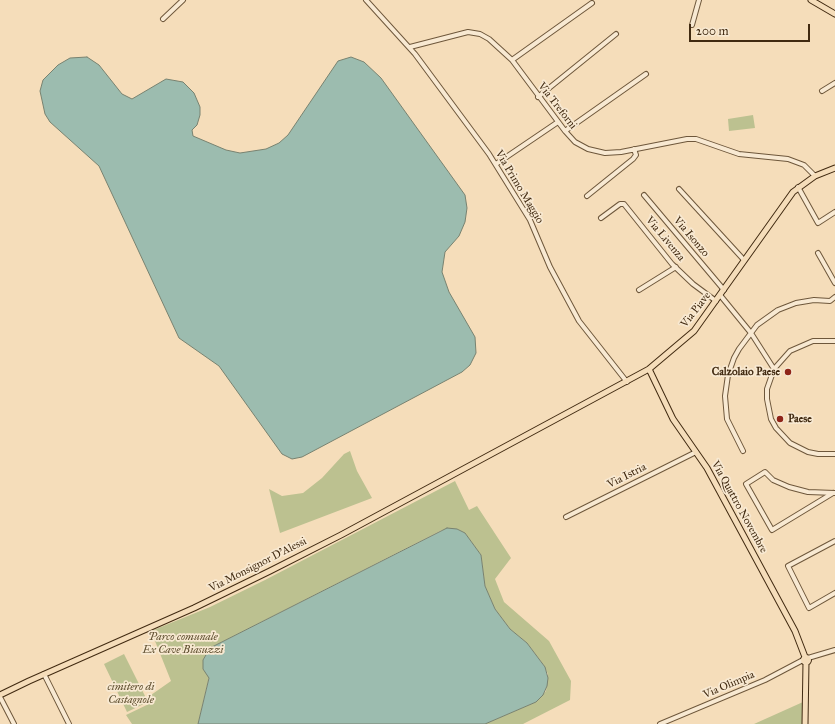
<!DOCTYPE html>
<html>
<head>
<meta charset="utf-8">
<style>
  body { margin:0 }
  #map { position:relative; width:835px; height:724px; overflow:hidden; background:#f5ddba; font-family:"IM FELL Great Primer",serif }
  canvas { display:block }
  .scale { position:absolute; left:689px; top:24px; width:121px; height:18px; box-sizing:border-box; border:2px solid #412a11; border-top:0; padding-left:5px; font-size:12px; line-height:14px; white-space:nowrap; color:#412a11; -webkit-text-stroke:3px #f8e9d2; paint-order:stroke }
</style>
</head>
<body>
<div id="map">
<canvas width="835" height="724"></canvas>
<div class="scale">200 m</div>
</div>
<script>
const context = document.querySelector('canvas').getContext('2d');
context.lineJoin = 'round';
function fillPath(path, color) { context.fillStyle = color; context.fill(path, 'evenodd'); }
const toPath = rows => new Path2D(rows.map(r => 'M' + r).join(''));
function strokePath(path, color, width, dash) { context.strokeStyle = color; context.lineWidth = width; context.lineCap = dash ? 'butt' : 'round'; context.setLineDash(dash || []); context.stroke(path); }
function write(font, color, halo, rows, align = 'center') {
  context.font = font + ' "IM FELL Great Primer",serif'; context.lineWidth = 3.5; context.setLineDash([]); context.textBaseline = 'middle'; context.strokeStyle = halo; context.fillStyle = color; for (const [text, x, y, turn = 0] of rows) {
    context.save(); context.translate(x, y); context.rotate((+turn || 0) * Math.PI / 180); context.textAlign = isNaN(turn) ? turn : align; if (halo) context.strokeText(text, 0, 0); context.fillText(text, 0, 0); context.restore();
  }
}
fillPath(toPath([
  [753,115,755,128,729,131,728,119],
  [350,451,357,471,372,498,280,533,269,489,282,496,303,493,322,478,344,454],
  [455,481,469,510,477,506,511,558,495,579,504,602,549,641,571,681,570,700,523,724,485,724,536,702,546,691,548,674,543,664,527,643,510,629,495,609,485,586,481,555,465,533,457,529,442,530,210,648,203,660,203,669,209,677,198,724,132,724,126,715,153,702,151,695,171,681,151,631,210,607,265,580],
  [124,654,148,702,127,712,104,664],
  [803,702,804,724,754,724]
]), '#bcc190');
const water = toPath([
  [87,57,99,65,122,94,132,99,166,79,183,82,194,93,200,107,200,115,197,125,192,130,193,136,226,150,240,153,266,149,279,143,288,135,338,61,351,57,364,62,381,78,465,195,467,208,465,222,459,236,445,252,442,272,449,292,475,337,476,353,470,365,462,372,302,457,292,459,282,454,219,366,179,338,99,166,50,122,45,114,40,91,43,80,58,65,70,58,87,57],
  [447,528,457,529,465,533,481,555,485,586,495,609,510,629,527,643,545,667,548,678,547,686,543,695,536,702,485,724,198,724,209,678,203,669,203,660,210,648,447,528]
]);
fillPath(water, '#9cbcaf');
strokePath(water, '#788270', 1);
const minor = toPath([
  [366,0,415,54,489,154,530,220,550,267,579,321,627,382],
  [163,19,183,0],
  [692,25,699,0],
  [410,47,468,32,480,34,489,39,512,60,565,131,575,142,588,149,605,153,621,152,687,139,696,139,739,154,788,159,804,165,815,176],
  [512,60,592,3],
  [822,91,835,83],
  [538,97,616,34],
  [565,131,646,74],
  [496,164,558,122],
  [798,187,818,223,835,212],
  [679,189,744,260],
  [644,195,724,290],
  [587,196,633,159,636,155,634,149],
  [601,218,620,204,624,204,672,264,693,284,716,301],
  [818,253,835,283],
  [639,290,676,267],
  [720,295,751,333,774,369],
  [835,341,813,341,790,351,774,369,767,389,767,399,771,419,776,428,790,443,808,452,818,454,835,454],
  [743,451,727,419,725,396,728,375,734,358,739,349,757,325,778,310,796,303,814,300,830,301,835,297],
  [833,493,772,530,746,484,765,472,773,480,789,487,808,492,835,493],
  [566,517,696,452],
  [835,541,788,566,809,608,835,593],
  [808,658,835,650],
  [44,674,69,724],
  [0,697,14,724],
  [660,724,765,680,803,660]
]);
const major = toPath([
  [811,0,835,14],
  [649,369,673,419,707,468,795,631,805,657],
  '803.5 660a2.5 2.5 0 1 1 5 0a2.5 2.5 0 1 1-5 0Z',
  [0,695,29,681,194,608,270,571,341,535,649,369,694,331,793,192,815,176,835,168],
  [805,724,806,662]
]);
strokePath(minor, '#6e573b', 6);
strokePath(major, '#412a11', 7);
strokePath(minor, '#f8e9d2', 4);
strokePath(major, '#f5ddba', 5);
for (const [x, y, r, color] of [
  [788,372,4,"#8f2418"],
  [780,419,4,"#8f2418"]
]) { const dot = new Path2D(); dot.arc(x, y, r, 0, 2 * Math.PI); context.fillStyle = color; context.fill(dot); strokePath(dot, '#f8e9d2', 1.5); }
write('11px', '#412a11', '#f8e9d2', [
  ["Via Treforni",557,106,52],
  ["Via Primo Maggio",519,187,59],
  ["Via Isonzo",691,237,50],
  ["Via Livenza",665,239,50],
  ["Via Piave",696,310,-52],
  ["Via Istria",627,476,-27],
  ["Via Quattro Novembre",739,507,61],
  ["Via Monsignor D'Alessi",258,565,-27],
  ["Via Olimpia",729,685,-23]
]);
write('bold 11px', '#412a11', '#f8e9d2', [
  ["Calzolaio Paese",780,372],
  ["Paese",788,419,"left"]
], 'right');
write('italic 11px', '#605031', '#f8e9d2', [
  ["Parco comunale",183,637],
  ["Ex Cave Biasuzzi",183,650],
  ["cimitero di",131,687],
  ["Castagnole",131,700]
]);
</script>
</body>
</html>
